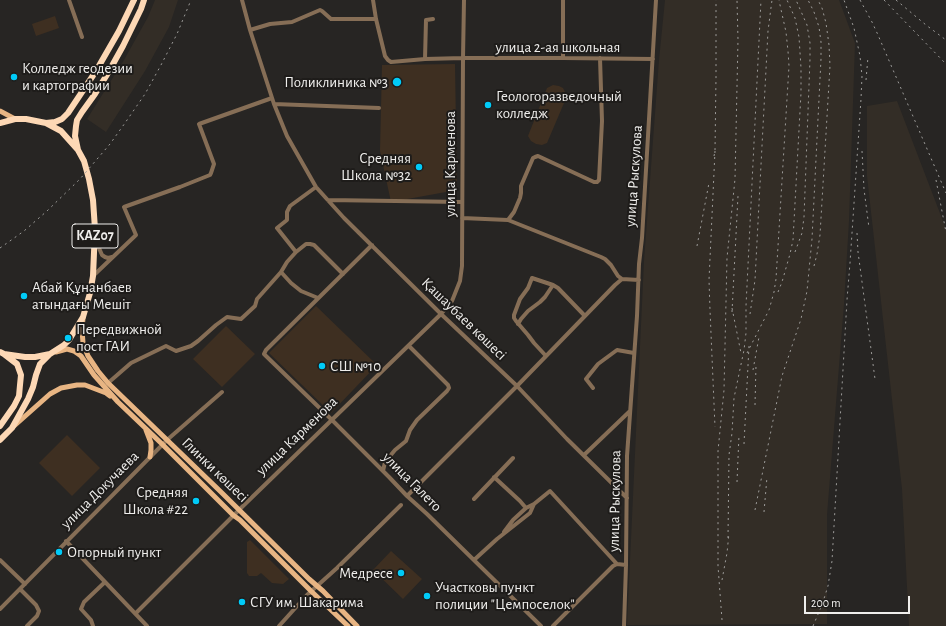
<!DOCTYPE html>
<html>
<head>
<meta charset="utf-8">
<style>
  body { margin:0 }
  #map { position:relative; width:946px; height:626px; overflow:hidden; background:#272523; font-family:"Alegreya Sans",sans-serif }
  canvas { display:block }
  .scale { position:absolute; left:804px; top:596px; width:106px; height:18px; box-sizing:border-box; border:2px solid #efeeec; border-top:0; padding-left:5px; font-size:12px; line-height:14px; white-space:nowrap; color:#efeeec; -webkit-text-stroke:3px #1e1c1a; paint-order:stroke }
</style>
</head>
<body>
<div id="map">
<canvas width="946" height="626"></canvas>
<div class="scale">200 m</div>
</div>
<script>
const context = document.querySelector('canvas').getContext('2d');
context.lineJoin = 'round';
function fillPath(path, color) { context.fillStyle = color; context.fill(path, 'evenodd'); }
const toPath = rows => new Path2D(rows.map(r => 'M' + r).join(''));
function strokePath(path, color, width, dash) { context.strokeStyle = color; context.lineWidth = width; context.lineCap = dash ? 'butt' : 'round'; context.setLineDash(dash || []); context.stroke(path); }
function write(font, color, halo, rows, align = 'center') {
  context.font = font + ' "Alegreya Sans",sans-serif'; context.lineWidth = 4; context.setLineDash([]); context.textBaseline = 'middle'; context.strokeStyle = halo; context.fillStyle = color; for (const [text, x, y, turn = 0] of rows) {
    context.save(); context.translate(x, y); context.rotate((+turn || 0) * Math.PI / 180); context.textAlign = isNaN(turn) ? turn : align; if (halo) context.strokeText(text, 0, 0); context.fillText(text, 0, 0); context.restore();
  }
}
fillPath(toPath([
  [155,0,178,0,169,27,145,71,106,132,87,119,124,60,148,17],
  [665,0,839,0,855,43,849,221,844,304,827,515,827,624,627,625,644,261,659,60],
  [897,101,946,229,946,626,909,626,902,489,867,176,867,106]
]), '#332d26');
fillPath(toPath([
  [55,16,59,28,36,36,32,24],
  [455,64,457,190,391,202,380,151,382,65],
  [553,85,559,86,563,88,567,96,547,143,542,145,536,144,531,141,528,136,547,88],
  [316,306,377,365,331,413,269,353],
  [226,326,255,354,222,387,193,359],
  [67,435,100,468,72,496,39,463],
  [250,540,289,579,283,584,272,583,261,573,257,576,249,576,247,573,247,542],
  [391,551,422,579,403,599,373,570]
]), '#3e2f21');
strokePath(toPath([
  [69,0,82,37],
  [242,0,250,30,274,104,287,136,316,187,344,218,441,314,517,386,567,439,627,498],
  [373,0,376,19,385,56,388,60,391,62,425,59,463,58,563,58,653,59],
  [250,30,270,24,292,22,320,10,322,11,331,19,376,19],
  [563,58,563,0],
  [425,59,426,20,433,19],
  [274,104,379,108],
  [328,200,462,202],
  [462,218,508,220,601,257,605,259,611,265,618,276,622,279],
  [508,220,514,212,520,198,521,193,521,186,533,158,535,157,538,156,594,182,597,182,599,180,602,121,600,58],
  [96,241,102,255,105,257,108,258,112,257],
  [372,245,266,350,264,354,266,356,332,420,389,477,407,496,427,514,541,626],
  [296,252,277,228,287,220,287,212,290,206,316,187],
  [281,272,291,283,301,291,318,298],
  [93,276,136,235,124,207,180,187,210,175,211,173,214,164,199,124,272,98],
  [518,324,521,319,528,311,540,302,545,297,553,285],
  [546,356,534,343,528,335,516,321,514,318,514,315,520,299,528,288,532,278,553,285,558,288,585,316],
  [108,383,131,363,166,346,176,351,191,346,198,341,216,325,227,317,241,319,255,306,257,299,281,272,287,262,296,252,306,244,310,244,314,245,343,274],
  [593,388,586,379,598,364,617,350,634,353],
  [584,455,630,411],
  [383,471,385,462,395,450,406,441,410,430,417,420,447,391,449,388,448,385,409,346],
  [494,477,520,501,526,508],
  [407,496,517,386,615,285,622,279,639,280],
  [474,499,513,458],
  [504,532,513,520,526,508,534,504],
  [66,541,147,626],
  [0,560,25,584],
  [474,560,497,539,530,513,534,504,550,491,617,564],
  [20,589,36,605,39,611,37,616,27,626],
  [0,609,167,440,222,392],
  [136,613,242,507,441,314,452,301,460,281,462,266,463,58,464,0],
  [93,626,91,620,81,609,84,602,105,582],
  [279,626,307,595,337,568,401,505],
  [553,626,613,566,617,564,626,565],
  [624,626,626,565,627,456,637,316,639,264,642,238,656,0]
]), '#866e56', 4);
strokePath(toPath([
  [0,111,15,119],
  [83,318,82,330,83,343,88,356,98,371,108,383,221,492,309,579,323,591,357,626],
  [56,352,67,349,74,351,81,356,94,375,118,402,162,444,233,515,240,520,311,591,348,626],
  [14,426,50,394,61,388,77,385,85,385,106,393,110,396],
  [146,430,151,443,151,450,150,457]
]), '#e8b583', 5);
strokePath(toPath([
  [0,123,15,119,26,119,46,123,61,131,78,150,84,161,89,179,93,200,95,229,93,276,90,293,83,317,69,340,64,345,50,354,35,357,25,357,4,354,0,352],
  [46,123,55,122,62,119,68,113,96,71,119,31,134,0],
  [78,150,75,136,76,126,77,120,82,112,95,94,108,73,123,46,141,9,144,0],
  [0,426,14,406,19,396,20,385,21,375,17,364,4,354],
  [0,440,12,428,28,399,33,387,36,375,40,364,49,355]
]), '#fdd8b5', 6);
strokePath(toPath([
  [860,0,872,22,878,35,946,193],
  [884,0,946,64],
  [896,0,926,25,946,40],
  [866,80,868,57],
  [715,151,709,280,710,310,715,427],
  [862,151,864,189,869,228],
  [714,156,715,151,716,77,716,0],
  [936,180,946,232],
  [857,233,858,252,875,379],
  [697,246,709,183],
  [0,248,24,231,47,211,80,179,110,144,125,123,145,94,161,65,177,34,191,0],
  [795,252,802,233,804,217,810,59,810,43,807,25,796,0],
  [814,266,817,254,820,235,830,66,829,45,826,23,822,8,818,0],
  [778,292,782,282,790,254,793,240,801,93,801,68,799,37,795,18,787,0],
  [732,308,741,353],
  [732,312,738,196],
  [750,314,755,280,768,31,772,0],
  [747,353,769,310,774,292,776,279,789,66,788,51,786,32,780,5,779,0],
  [753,370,759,337],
  [755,405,756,365],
  [744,444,749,346],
  [737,482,739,435],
  [755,510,782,376,801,319,807,291,812,239,821,59,821,42,819,27,814,12,808,0],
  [764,512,767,477],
  [728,538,729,455,732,433,734,398,744,350,746,333,746,306,761,0],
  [722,580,727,553,729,533],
  [722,620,718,566,718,451,724,390,727,258,735,179,738,40,737,0],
  [813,626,822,605,828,586,832,561,847,300,850,263,861,99,862,76,860,56,854,28,844,0]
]), '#9d9c9a', 1, [2, 4]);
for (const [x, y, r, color] of [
  [14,77,4,"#00cbf8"],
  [397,82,5,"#00cbf8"],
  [488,105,4,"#00cbf8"],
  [419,167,4,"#00cbf8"],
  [24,296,4,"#00cbf8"],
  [68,338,4,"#00cbf8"],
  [322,366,4,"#00cbf8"],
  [196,501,4,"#00cbf8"],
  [59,552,4,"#00cbf8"],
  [401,573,4,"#00cbf8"],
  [427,596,4,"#00cbf8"],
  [242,602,4,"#00cbf8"]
]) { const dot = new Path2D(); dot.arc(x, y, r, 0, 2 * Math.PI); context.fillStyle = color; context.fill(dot); strokePath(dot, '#1e1c1a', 1.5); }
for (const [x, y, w] of [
  [95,236,46]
]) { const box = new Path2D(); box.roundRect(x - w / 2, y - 12, w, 24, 3); context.fillStyle = '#1e1c1a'; context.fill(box); strokePath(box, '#efeeec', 1); }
write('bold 14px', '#efeeec', null, [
  ["KAZ07",95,236]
]);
write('15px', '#efeeec', '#1e1c1a', [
  ["улица 2-ая школьная",558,47],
  ["улица Карменова",450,164,-90],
  ["улица Рыскулова",634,176,-86],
  ["Қашаубаев көшесі",464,319,44],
  ["улица Карменова",297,436,-44],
  ["Глинки көшесі",215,470,44],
  ["улица Галето",412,482,45],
  ["улица Докучаева",100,490,-45],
  ["улица Рыскулова",615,501,-89]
]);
write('15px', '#efeeec', '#1e1c1a', [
  ["Колледж геодезии",22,68],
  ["и картографии",22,85],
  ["Поликлиника №3",388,82,"right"],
  ["Геологоразведочный",496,96],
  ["колледж",496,113],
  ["Средняя",411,158,"right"],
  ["Школа №32",411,175,"right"],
  ["Абай Құнанбаев",32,287],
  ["атындағы Мешіт",32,304],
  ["Передвижной",76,329],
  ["пост ГАИ",76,346],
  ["СШ №10",330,366],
  ["Средняя",188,492,"right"],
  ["Школа #22",188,509,"right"],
  ["Опорный пункт",67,552],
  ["Медресе",393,573,"right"],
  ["Участковы пункт",435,587],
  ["полиции \"Цемпоселок\"",435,604],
  ["СГУ им. Шакарима",250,602]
], 'left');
</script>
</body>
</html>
